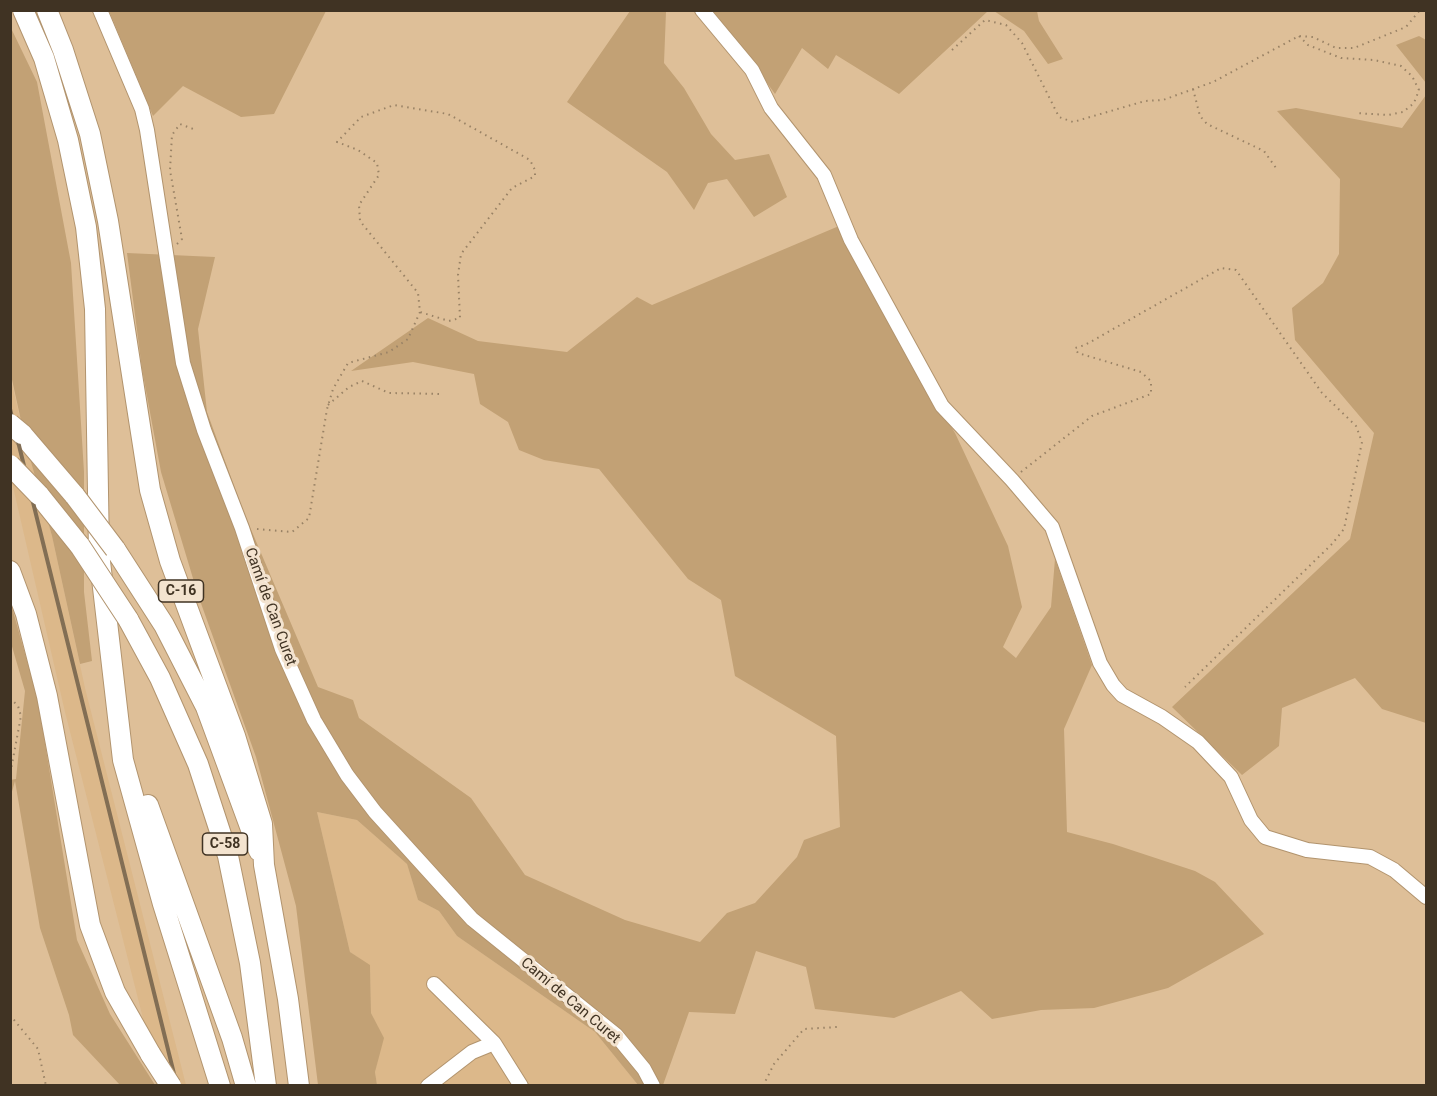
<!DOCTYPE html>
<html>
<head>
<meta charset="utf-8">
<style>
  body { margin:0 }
  #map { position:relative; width:1437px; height:1096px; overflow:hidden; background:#debf98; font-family:Roboto,sans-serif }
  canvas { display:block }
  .frame { position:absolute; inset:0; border:12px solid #403323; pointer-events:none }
</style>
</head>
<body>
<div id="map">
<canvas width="1437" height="1096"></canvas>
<div class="frame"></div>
</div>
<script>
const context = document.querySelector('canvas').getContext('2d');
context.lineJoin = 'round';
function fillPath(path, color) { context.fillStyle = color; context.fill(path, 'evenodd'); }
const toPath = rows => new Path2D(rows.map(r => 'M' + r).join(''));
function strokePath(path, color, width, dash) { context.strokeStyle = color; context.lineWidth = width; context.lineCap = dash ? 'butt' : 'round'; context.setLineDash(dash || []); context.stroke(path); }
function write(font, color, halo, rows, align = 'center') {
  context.font = font + ' Roboto,sans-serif'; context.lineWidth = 6; context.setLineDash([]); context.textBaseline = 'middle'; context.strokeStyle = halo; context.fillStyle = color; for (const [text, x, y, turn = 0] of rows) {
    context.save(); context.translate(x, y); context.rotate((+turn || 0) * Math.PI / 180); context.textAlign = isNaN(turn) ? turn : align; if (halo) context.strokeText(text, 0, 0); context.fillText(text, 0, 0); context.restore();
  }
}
fillPath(toPath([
  [10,375,27,448,52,536,85,688,186,1085,160,1085,65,712,11,478],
  [317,812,357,820,407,864,418,900,439,911,457,936,595,1032,638,1085,377,1085,375,1072,383,1038,371,1013,370,966,350,952]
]), '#dcb88a');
fillPath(toPath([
  [109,11,326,11,274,114,241,117,183,86,153,116],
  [630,11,666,12,664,63,684,88,711,134,735,160,769,154,787,197,754,217,727,179,708,183,694,210,667,172,567,102],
  [711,11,988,11,899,94,836,55,828,69,802,48,775,94,740,45],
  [994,11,1037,11,1039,21,1063,59,1048,64,1024,31],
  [10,26,37,82,71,263,84,472,84,592,92,661,80,664,52,536,27,448,11,375],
  [1419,36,1426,40,1426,83,1396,45],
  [1426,95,1426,723,1382,709,1355,678,1282,708,1279,746,1242,775,1172,707,1350,539,1374,433,1295,340,1292,308,1323,283,1339,254,1340,179,1277,111,1296,108,1402,128],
  [839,226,903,349,955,433,1008,546,1022,607,1003,647,1016,658,1051,607,1055,559,1092,665,1064,729,1067,832,1113,844,1195,871,1215,882,1264,934,1168,988,1094,1008,1041,1010,992,1019,961,991,894,1018,815,1009,806,967,756,951,735,1014,689,1012,663,1085,638,1085,595,1032,457,936,439,911,418,900,407,864,357,820,317,812,350,952,370,965,371,1013,384,1038,375,1072,377,1085,318,1085,296,906,256,757,198,595,161,472,142,369,127,253,215,257,198,329,207,412,244,513,318,687,353,700,359,718,471,798,525,875,625,920,700,942,727,913,755,903,797,857,804,840,840,827,836,736,735,676,721,600,688,579,599,469,544,460,519,450,508,422,480,404,474,374,413,362,351,371,428,318,478,341,567,352,637,297,652,305],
  [11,604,38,700,77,940,110,1014,155,1085,120,1085,73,1035,69,1015,40,928,15,781,11,795,10,780,16,779,25,691,11,643]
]), '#c2a175');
const minor = toPath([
  [100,10,142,109,147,130,183,363,204,430,242,528,282,649,314,720,347,775,375,812,472,919,616,1035,644,1069,653,1086],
  [702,10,752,70,771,108,824,175,851,240,942,406,1012,480,1052,527,1100,663,1113,685,1122,695,1162,717,1198,742,1231,777,1251,820,1265,837,1307,850,1370,857,1394,870,1426,897],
  [434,984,494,1043],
  [428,1086,472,1052,494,1043,521,1086]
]);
const highway = toPath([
  [23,10,44,58,68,140,86,227,95,309,99,553,123,760,163,904,220,1086],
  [47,10,63,50,90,134,108,221,150,490,170,561,235,736,262,824,264,865,288,999,299,1086],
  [22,434,75,496],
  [39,495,80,546],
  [115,549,164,625,206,707,259,851],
  [10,571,26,614,47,696,90,925,115,992,151,1055],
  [128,619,160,678,198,764,228,856,250,963,266,1086],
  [148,805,232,1038,246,1086]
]);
strokePath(minor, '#b2946e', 16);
strokePath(highway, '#b2946e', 22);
strokePath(toPath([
  [1299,36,1308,45,1341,58,1374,60,1401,66,1412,76,1419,90,1414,103,1403,112,1388,115,1355,113],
  [952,50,985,20,1006,25,1022,43,1059,117,1073,122,1145,101,1163,100,1213,82,1299,36,1313,37,1336,48,1354,48,1406,27,1420,10],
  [1193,89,1200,116,1207,124,1264,151,1276,168],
  [177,244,182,239,170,170,172,135,180,124,196,130],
  [328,405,349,387,362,381,389,393,443,394],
  [1021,472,1092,416,1151,394,1151,381,1141,372,1078,353,1075,348,1085,345,1221,268,1236,270,1322,393,1356,426,1362,442,1344,529,1332,544,1185,687],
  [257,529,292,532,309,518,327,409,333,389,348,363,389,352,408,339,420,312,418,293,360,221,359,205,379,175,377,163,358,150,337,142,361,117,394,105,448,114,530,160,535,170,535,176,512,188,461,254,458,275,460,318,449,321,420,312],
  [10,698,18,706,21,716,10,775],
  [10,1015,38,1049,46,1086],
  [763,1086,774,1064,804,1029,837,1027]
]), '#998265', 2, [1.5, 4.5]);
strokePath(minor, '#fff', 14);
strokePath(highway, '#fff', 20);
strokePath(toPath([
  [10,409,177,1086]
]), '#826e54', 4);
const highwayBridge = toPath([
  [10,424,22,434],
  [10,465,39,495],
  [75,496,115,549],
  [80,546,128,619],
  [151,1055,171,1086]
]);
strokePath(highwayBridge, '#b2946e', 22, []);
strokePath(highwayBridge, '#fff', 20);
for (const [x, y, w] of [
  [181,591,45],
  [225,844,45]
]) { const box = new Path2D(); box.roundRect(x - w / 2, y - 11, w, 22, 4.5); context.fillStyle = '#f3e3cf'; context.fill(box); strokePath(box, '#403323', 1.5); }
write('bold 14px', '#403323', null, [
  ["C-16",181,591],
  ["C-58",225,844]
]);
write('15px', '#403323', '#f3e3cf', [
  ["Camí de Can Curet",270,607,70],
  ["Camí de Can Curet",570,1001,40]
]);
</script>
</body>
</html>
